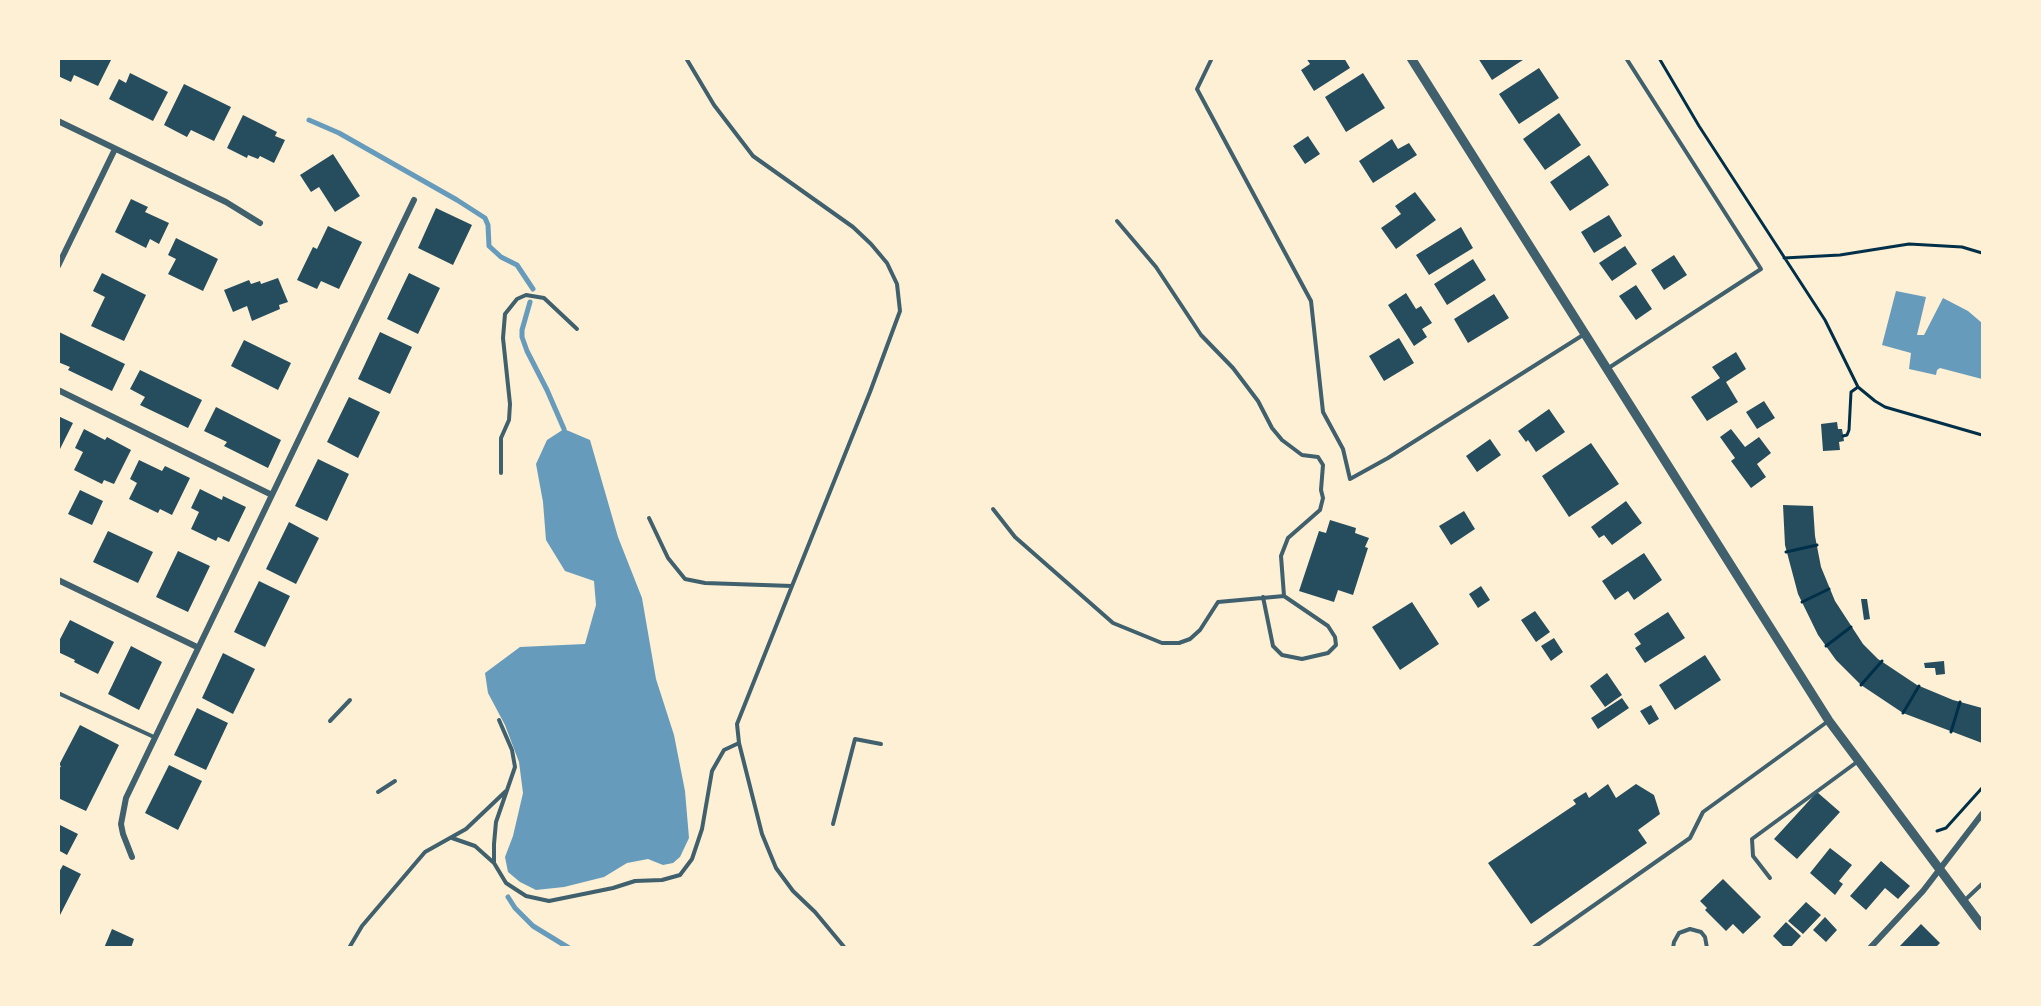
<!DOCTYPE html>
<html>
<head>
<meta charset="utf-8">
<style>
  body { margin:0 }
  #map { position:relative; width:2041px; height:1006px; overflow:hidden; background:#fdf0d5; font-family:"Open Sans",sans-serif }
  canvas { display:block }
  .frame { position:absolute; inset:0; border:60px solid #fdf0d5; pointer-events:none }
</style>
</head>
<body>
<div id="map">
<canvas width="2041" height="1006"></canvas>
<div class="frame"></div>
</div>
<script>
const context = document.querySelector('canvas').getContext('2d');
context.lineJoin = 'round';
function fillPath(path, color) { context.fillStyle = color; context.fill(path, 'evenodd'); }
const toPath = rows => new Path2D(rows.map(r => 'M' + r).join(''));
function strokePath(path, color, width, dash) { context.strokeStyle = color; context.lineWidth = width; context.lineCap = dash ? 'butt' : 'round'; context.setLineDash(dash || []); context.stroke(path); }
fillPath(toPath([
  [1896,291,1926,297,1917,335,1924,335,1943,298,1968,311,1982,323,1982,379,1940,368,1937,370,1936,375,1909,369,1911,353,1882,345],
  [564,429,590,440,618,537,642,598,656,679,674,735,685,791,689,838,680,857,673,863,663,865,648,859,627,863,604,877,564,887,536,890,520,882,508,872,505,857,513,836,523,793,519,762,505,725,488,693,485,673,520,647,585,644,596,605,594,581,565,571,546,540,543,502,536,464,547,440]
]), '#669bbc');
strokePath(toPath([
  [309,120,339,133,457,200,485,218,488,225,489,246,501,257,517,265,533,289],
  [530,302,522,330,522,337,527,351,547,390,564,429],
  [508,897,515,908,533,926,569,948]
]), '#669bbc', 5);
fillPath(toPath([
  [58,58,112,58,98,86,74,75,71,82,58,76],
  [1306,58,1344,58,1350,68,1314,91,1301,70,1310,64],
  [1478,58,1526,58,1492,80],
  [1539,68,1559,98,1519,124,1499,94],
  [130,73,168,92,153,121,109,99,119,79,126,83],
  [1363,73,1385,108,1346,132,1325,97],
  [184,84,231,107,214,141,191,130,187,137,164,125],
  [1559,113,1581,145,1545,170,1523,139],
  [243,115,277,132,275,136,285,140,274,163,260,156,258,159,248,155,247,158,227,148],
  [1308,136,1320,154,1305,164,1293,146],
  [1392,139,1398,149,1409,143,1417,155,1373,183,1359,161],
  [333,154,360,196,335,212,319,187,311,192,300,175],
  [1589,155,1609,185,1570,211,1550,182],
  [1415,192,1436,220,1396,249,1381,228,1401,214,1395,206],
  [131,199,148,207,145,212,169,223,159,244,150,239,146,248,115,232],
  [436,208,472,225,453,265,418,248],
  [1609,215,1622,236,1594,253,1581,232],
  [328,226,362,242,339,289,321,281,317,289,297,280,313,247,317,249],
  [1461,227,1473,248,1429,275,1416,255],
  [176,238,218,259,203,291,168,274,176,259,168,255],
  [1625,246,1637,264,1612,281,1599,263],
  [1674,255,1687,275,1664,290,1651,270],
  [1473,259,1486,280,1447,305,1434,284],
  [102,273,146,295,124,341,91,326,105,297,93,291],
  [409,273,440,288,418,334,387,319],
  [278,278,288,302,279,305,280,309,252,321,247,306,233,312,224,290,249,280,251,284,260,281,261,284],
  [1636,285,1652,309,1636,320,1619,296],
  [1406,293,1416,309,1421,306,1432,323,1422,329,1427,337,1414,346,1388,305],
  [1494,294,1509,318,1468,343,1454,319],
  [59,332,125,364,112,391,68,370,70,367,58,362],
  [380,332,412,347,390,394,358,379],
  [1399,338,1414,363,1384,381,1369,356],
  [244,340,291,363,278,390,231,366],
  [1736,352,1746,369,1726,382,1738,402,1707,421,1691,397,1720,378,1712,367],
  [140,370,202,400,188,428,140,405,145,397,130,389],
  [349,397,380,412,358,458,327,442],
  [1764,401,1775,418,1757,429,1746,412],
  [216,407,281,440,268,468,224,446,227,442,204,431],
  [1549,409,1565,432,1536,452,1528,440,1526,442,1518,431],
  [58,416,73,423,58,453],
  [1837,422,1838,429,1842,429,1844,441,1839,442,1840,450,1823,451,1821,424],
  [84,429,105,440,107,437,131,450,114,484,104,480,102,484,74,470,83,452,75,448],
  [1731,429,1745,447,1759,437,1771,453,1757,464,1766,477,1751,488,1731,461,1735,458,1720,437],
  [1490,439,1501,455,1477,472,1466,456],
  [1591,443,1619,484,1569,517,1542,476],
  [318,459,349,474,327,521,295,506],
  [139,460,162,471,165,466,190,478,172,515,160,509,158,513,129,499,137,483,130,479],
  [200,489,222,500,223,496,246,507,229,542,218,537,216,541,191,529,199,512,191,508],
  [80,490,103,501,92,525,68,514],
  [1626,501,1642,523,1612,545,1604,535,1599,538,1591,527],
  [1783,505,1813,506,1815,536,1821,567,1835,601,1863,644,1878,659,1917,685,1953,700,1982,708,1982,743,1903,713,1861,685,1836,660,1818,635,1798,594,1785,545],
  [1464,511,1475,529,1451,545,1439,526],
  [1330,520,1356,528,1355,533,1369,538,1365,547,1368,548,1353,595,1338,590,1334,602,1299,591,1319,531,1326,533],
  [289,522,319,538,296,584,266,569],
  [108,531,153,552,138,583,93,562],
  [178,551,210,566,188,612,156,597],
  [1644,553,1662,580,1634,600,1628,591,1615,600,1602,581],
  [259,581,290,596,265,647,234,632],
  [1481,586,1490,600,1478,608,1469,594],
  [1861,599,1867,599,1870,619,1864,620],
  [1412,602,1439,644,1400,670,1372,627],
  [1535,611,1550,632,1536,642,1521,620],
  [1668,612,1685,638,1645,663,1635,648,1641,644,1634,634],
  [70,620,114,642,98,674,74,662,75,660,58,652,58,643],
  [1554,638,1563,652,1551,661,1541,646],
  [131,646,162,662,139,710,108,694],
  [223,653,255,669,233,714,202,698],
  [1705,655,1721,680,1675,710,1659,685],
  [1944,661,1945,674,1936,675,1935,668,1925,668,1924,663],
  [1607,673,1622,695,1605,707,1590,686],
  [1622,698,1629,708,1598,729,1591,718],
  [1651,705,1659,719,1649,725,1640,711],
  [197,708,228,723,206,770,174,755],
  [80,725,119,745,86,811,58,798,58,771,61,766,59,765],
  [169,765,202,781,178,830,145,813],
  [1608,784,1616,798,1636,784,1654,795,1660,814,1638,830,1647,843,1531,924,1488,863,1576,804,1573,800,1586,792,1589,798],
  [1817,792,1840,812,1797,859,1774,839],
  [58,824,78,834,67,855,58,850],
  [1830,848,1852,865,1839,881,1843,884,1835,895,1810,873],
  [1881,861,1910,886,1898,899,1885,888,1866,910,1850,896],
  [63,865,81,874,58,919,58,874],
  [1723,879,1761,917,1743,934,1733,924,1726,931,1705,910,1707,908,1700,901],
  [1806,902,1821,915,1803,934,1788,921],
  [1825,917,1837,930,1826,942,1813,930],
  [1786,922,1801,936,1790,948,1785,948,1773,936],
  [1921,924,1940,943,1935,948,1898,948],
  [112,929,134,939,131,948,104,948]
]), '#264d5e');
strokePath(toPath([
  [1659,58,1699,126,1825,320,1858,387,1875,401,1885,407,1982,435],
  [1784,258,1840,255,1909,244,1962,247,1982,253],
  [1843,436,1847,435,1849,430,1851,392,1858,387],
  [1786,552,1817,545],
  [1802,602,1829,589],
  [1826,646,1851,627],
  [1861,685,1882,661],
  [1903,713,1919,686],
  [1951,732,1960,702],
  [1937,831,1946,828,1982,788]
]), '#003049', 3);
strokePath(toPath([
  [1212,58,1197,89,1311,301,1323,412,1343,449,1350,479,1388,458,1583,335],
  [1117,221,1156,267,1201,335,1233,368,1258,401,1272,428,1282,440,1302,455,1318,457,1323,465,1321,490,1323,498,1320,510,1288,538,1281,556,1284,596,1328,626,1335,637,1336,645,1328,653,1302,659,1282,655,1273,646,1263,597],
  [1607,369,1761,269,1626,58],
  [501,473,501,438,509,420,510,404,503,338,505,314,517,299,526,295,544,298,577,329],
  [993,509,1015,537,1113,623,1162,643,1179,643,1190,639,1200,630,1218,602,1284,596],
  [649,518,668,558,685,579,705,583,792,586,870,392,900,311,897,284,887,263,871,244,853,227,753,156,714,105,686,58],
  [792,586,737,724,739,743,762,834,776,868,793,891,815,912,845,948],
  [58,693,154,737],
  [330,721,350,700],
  [378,792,395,781],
  [833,824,855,739,881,744],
  [452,838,475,846,494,863,506,883,526,896,549,901,613,888,635,881,662,880,680,875,692,859,702,829,712,771,724,750,739,743],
  [494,862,494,844,496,822,515,767,512,750,499,720],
  [1770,878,1753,856,1752,839,1857,762],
  [1964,901,1982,884],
  [349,948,362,926,425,852,466,829,506,791],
  [1533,948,1690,838,1703,812,1827,722],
  [1673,948,1674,942,1679,933,1690,929,1701,932,1705,937,1707,948]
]), '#3f606c', 4);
strokePath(toPath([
  [58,121,226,202,260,223],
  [58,266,115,149],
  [58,390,272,495],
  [58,580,197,647],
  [132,857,123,834,121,824,126,798,414,200],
  [1870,948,1923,891,1982,814]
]), '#3f606c', 6);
strokePath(toPath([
  [1411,58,1829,721,1982,926]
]), '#3f606c', 9);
</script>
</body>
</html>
